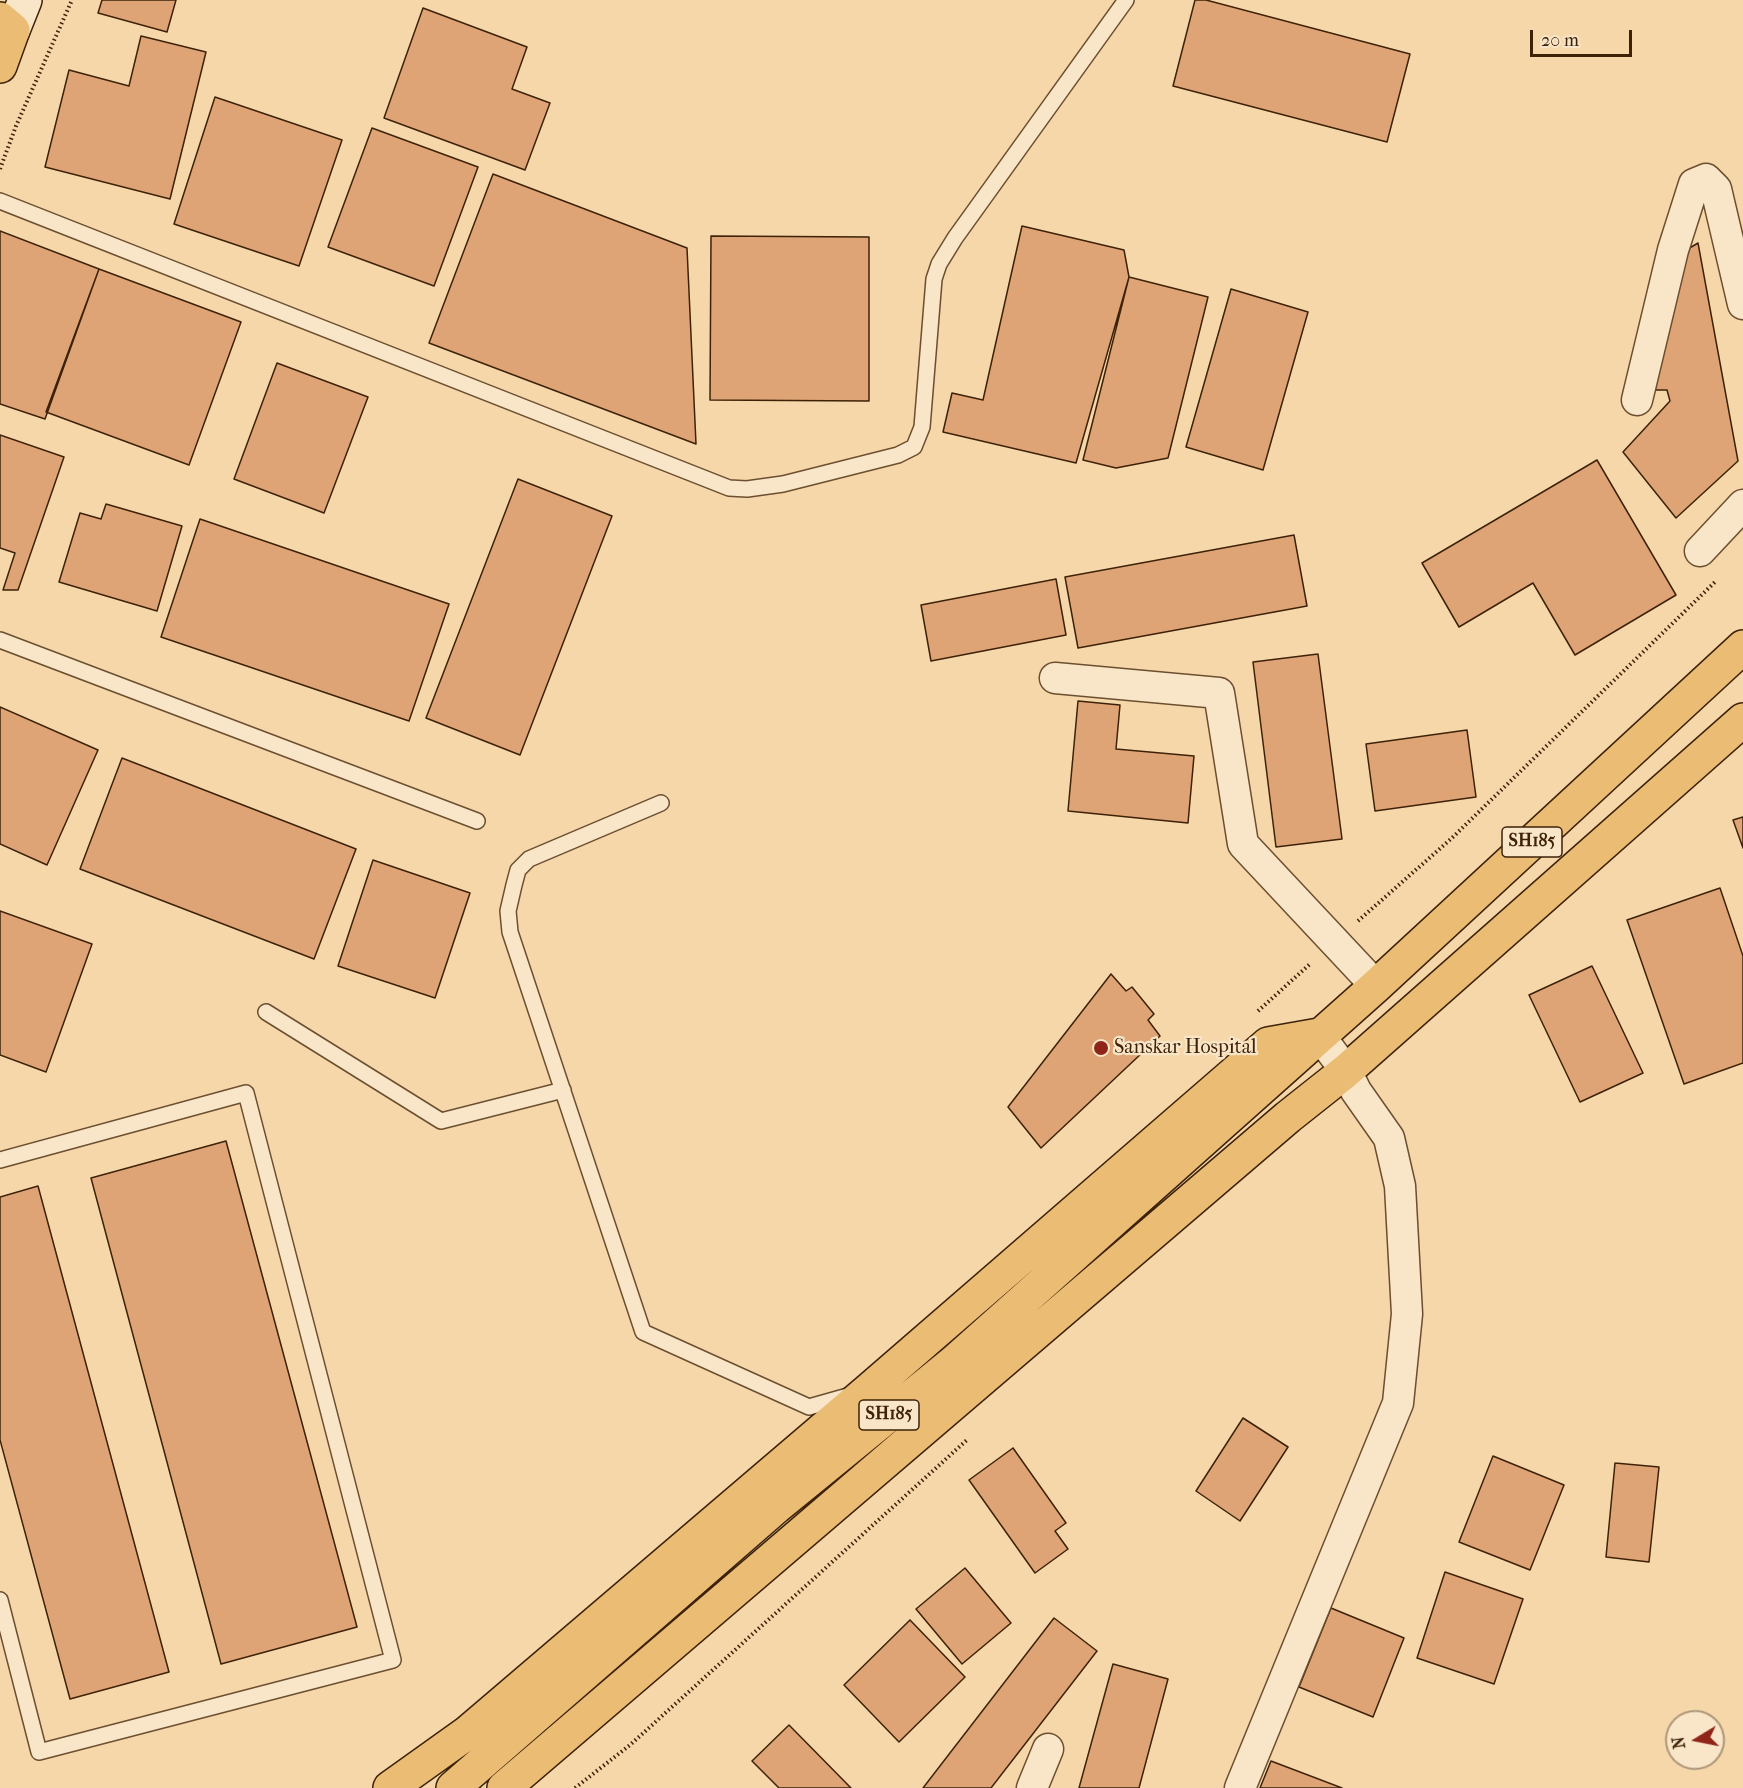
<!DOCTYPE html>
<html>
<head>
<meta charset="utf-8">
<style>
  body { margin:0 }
  #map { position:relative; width:1743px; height:1788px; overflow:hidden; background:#f6d7a9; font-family:"IM FELL French Canon",serif }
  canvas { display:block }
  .north { position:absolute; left:1665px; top:1710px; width:60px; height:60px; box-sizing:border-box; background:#f9e5c7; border:2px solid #ae977b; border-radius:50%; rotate:260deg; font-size:16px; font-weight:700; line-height:24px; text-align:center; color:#3d2208 }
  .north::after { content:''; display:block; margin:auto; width:21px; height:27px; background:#8f2418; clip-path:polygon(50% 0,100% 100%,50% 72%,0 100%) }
  .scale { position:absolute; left:1530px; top:30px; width:102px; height:27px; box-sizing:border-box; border:3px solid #3d2208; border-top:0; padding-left:8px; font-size:18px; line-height:21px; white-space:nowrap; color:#3d2208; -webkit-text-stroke:4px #f9e5c7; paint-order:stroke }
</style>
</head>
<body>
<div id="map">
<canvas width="1743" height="1788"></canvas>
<div class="north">N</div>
<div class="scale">20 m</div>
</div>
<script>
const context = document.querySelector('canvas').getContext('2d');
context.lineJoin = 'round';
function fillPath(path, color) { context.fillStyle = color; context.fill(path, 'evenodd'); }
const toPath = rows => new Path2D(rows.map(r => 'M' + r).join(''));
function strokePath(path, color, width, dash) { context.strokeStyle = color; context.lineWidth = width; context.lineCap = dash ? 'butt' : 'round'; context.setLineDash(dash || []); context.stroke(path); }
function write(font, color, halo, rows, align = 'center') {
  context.font = font + ' "IM FELL French Canon",serif'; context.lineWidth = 4.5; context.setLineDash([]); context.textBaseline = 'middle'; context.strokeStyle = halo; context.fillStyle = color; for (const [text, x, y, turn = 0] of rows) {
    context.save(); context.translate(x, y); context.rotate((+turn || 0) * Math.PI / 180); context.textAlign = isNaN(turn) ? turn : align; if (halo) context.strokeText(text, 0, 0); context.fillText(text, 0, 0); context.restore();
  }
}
const building = toPath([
  [102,0,176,0,167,32,98,13,102,0],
  [1195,0,1206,0,1410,54,1387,142,1173,86,1195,0],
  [423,8,527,47,512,89,550,103,525,170,384,118,423,8],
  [141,36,206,52,170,199,45,167,69,70,129,86,141,36],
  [215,97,342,140,299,266,174,224,215,97],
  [372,128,478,167,434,286,328,247,372,128],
  [493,174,687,248,696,444,429,343,493,174],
  [1022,226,1124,250,1129,277,1076,463,943,432,952,393,983,400,1022,226],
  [0,231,99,269,45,419,0,404,0,231],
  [711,236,869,237,869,401,710,400,711,236],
  [1698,243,1738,461,1676,518,1623,452,1670,401,1667,390,1655,390,1678,255,1698,243],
  [99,269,241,322,189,465,46,412,99,269],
  [1129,277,1208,297,1168,458,1116,468,1083,460,1129,277],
  [1231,289,1308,312,1263,470,1186,447,1231,289],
  [277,363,368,397,324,513,234,479,277,363],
  [0,435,64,457,18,590,3,590,15,553,0,548,0,435],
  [1597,460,1676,595,1575,655,1533,583,1459,627,1422,563,1597,460],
  [518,479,612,516,520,755,426,718,518,479],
  [106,504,182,526,157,611,59,582,80,513,101,519,106,504],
  [200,519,449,604,409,721,161,637,200,519],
  [1294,535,1307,606,1078,648,1065,577,1294,535],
  [1056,579,1066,635,931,661,921,605,1056,579],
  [1318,654,1342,839,1276,847,1253,662,1318,654],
  [1078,701,1120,705,1116,749,1194,756,1188,823,1068,811,1078,701],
  [0,707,98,750,47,865,0,844,0,707],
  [1467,730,1476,797,1375,811,1366,744,1467,730],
  [122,758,356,849,314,959,80,869,122,758],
  [1743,817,1743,848,1733,820,1743,817],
  [373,860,470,893,435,998,338,966,373,860],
  [1720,888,1743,956,1743,1063,1684,1084,1627,920,1720,888],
  [0,911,92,944,46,1072,0,1055,0,911],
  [1592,966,1643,1073,1580,1102,1529,995,1592,966],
  [1111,974,1126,991,1132,987,1154,1014,1148,1020,1160,1036,1041,1148,1008,1107,1111,974],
  [226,1141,357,1627,221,1664,91,1178,226,1141],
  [38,1186,169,1672,70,1699,0,1440,0,1197,38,1186],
  [1243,1418,1288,1447,1240,1521,1196,1491,1243,1418],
  [1013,1448,1066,1523,1055,1531,1068,1549,1035,1573,969,1480,1013,1448],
  [1493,1456,1564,1485,1530,1570,1459,1542,1493,1456],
  [1615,1463,1659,1467,1649,1562,1606,1557,1615,1463],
  [965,1568,1011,1623,962,1664,916,1609,965,1568],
  [1445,1572,1523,1599,1494,1684,1417,1658,1445,1572],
  [1331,1608,1404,1638,1373,1717,1299,1687,1331,1608],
  [1054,1618,1097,1651,991,1788,923,1788,1054,1618],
  [910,1620,965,1677,899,1742,844,1685,910,1620],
  [1113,1664,1168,1679,1139,1788,1079,1788,1113,1664],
  [789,1725,851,1788,779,1788,752,1761,789,1725],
  [1271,1761,1342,1788,1260,1788,1271,1761]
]);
fillPath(building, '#dfa476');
strokePath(building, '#3d2208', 1.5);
const lane = toPath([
  [0,201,729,488,747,489,783,484,898,455,914,447,922,427,934,279,939,264,955,238,1126,0],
  [0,640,477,821],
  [661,803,529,859,518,870,514,885,508,911,510,932,643,1332,809,1407,848,1396],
  [266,1012,441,1121,563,1090],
  [0,1160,246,1093,393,1660,39,1752,0,1600]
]);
const street = toPath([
  [1637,400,1673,250,1694,184,1706,179,1716,189,1743,304],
  [1700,551,1743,505],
  [1055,678,1219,693,1243,844,1376,986],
  [1032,1788,1048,1749],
  [1240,1788,1398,1403,1407,1314,1400,1186,1389,1138,1356,1091,1346,1071,1319,1035]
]);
const secondary = toPath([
  [13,30,25,0]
]);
const primary = toPath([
  [0,19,13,30,0,66],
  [390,1788,467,1733,870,1389,1268,1044,1319,1035],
  [453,1788,776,1507,954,1362,1376,986,1743,647],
  [504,1788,1288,1117,1346,1071,1743,720]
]);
strokePath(lane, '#6b4f30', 18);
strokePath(street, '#6b4f30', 33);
strokePath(secondary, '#3d2208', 36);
strokePath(primary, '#3d2208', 36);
strokePath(toPath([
  [0,169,16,126,72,0],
  [1358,921,1452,838,1716,581],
  [1258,1011,1310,964],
  [575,1788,630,1745,968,1439]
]), '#3d2208', 4, [1.5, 3]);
strokePath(lane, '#f9e5c7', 15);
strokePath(street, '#f9e5c7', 30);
strokePath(secondary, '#f9e5c7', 33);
strokePath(primary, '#ebbc74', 33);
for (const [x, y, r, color] of [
  [1101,1048,8,"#8f2418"]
]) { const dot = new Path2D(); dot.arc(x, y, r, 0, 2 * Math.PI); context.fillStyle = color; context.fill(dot); strokePath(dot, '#f9e5c7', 2); }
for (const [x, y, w] of [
  [1532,842,60],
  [889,1415,60]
]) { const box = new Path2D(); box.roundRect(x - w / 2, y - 15, w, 30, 4.5); context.fillStyle = '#f9e5c7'; context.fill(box); strokePath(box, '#3d2208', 1.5); }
write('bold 18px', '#3d2208', null, [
  ["SH185",1532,842],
  ["SH185",889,1415]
]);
write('20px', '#3d2208', '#f9e5c7', [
  ["Sanskar Hospital",1114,1048]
], 'left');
</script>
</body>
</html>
